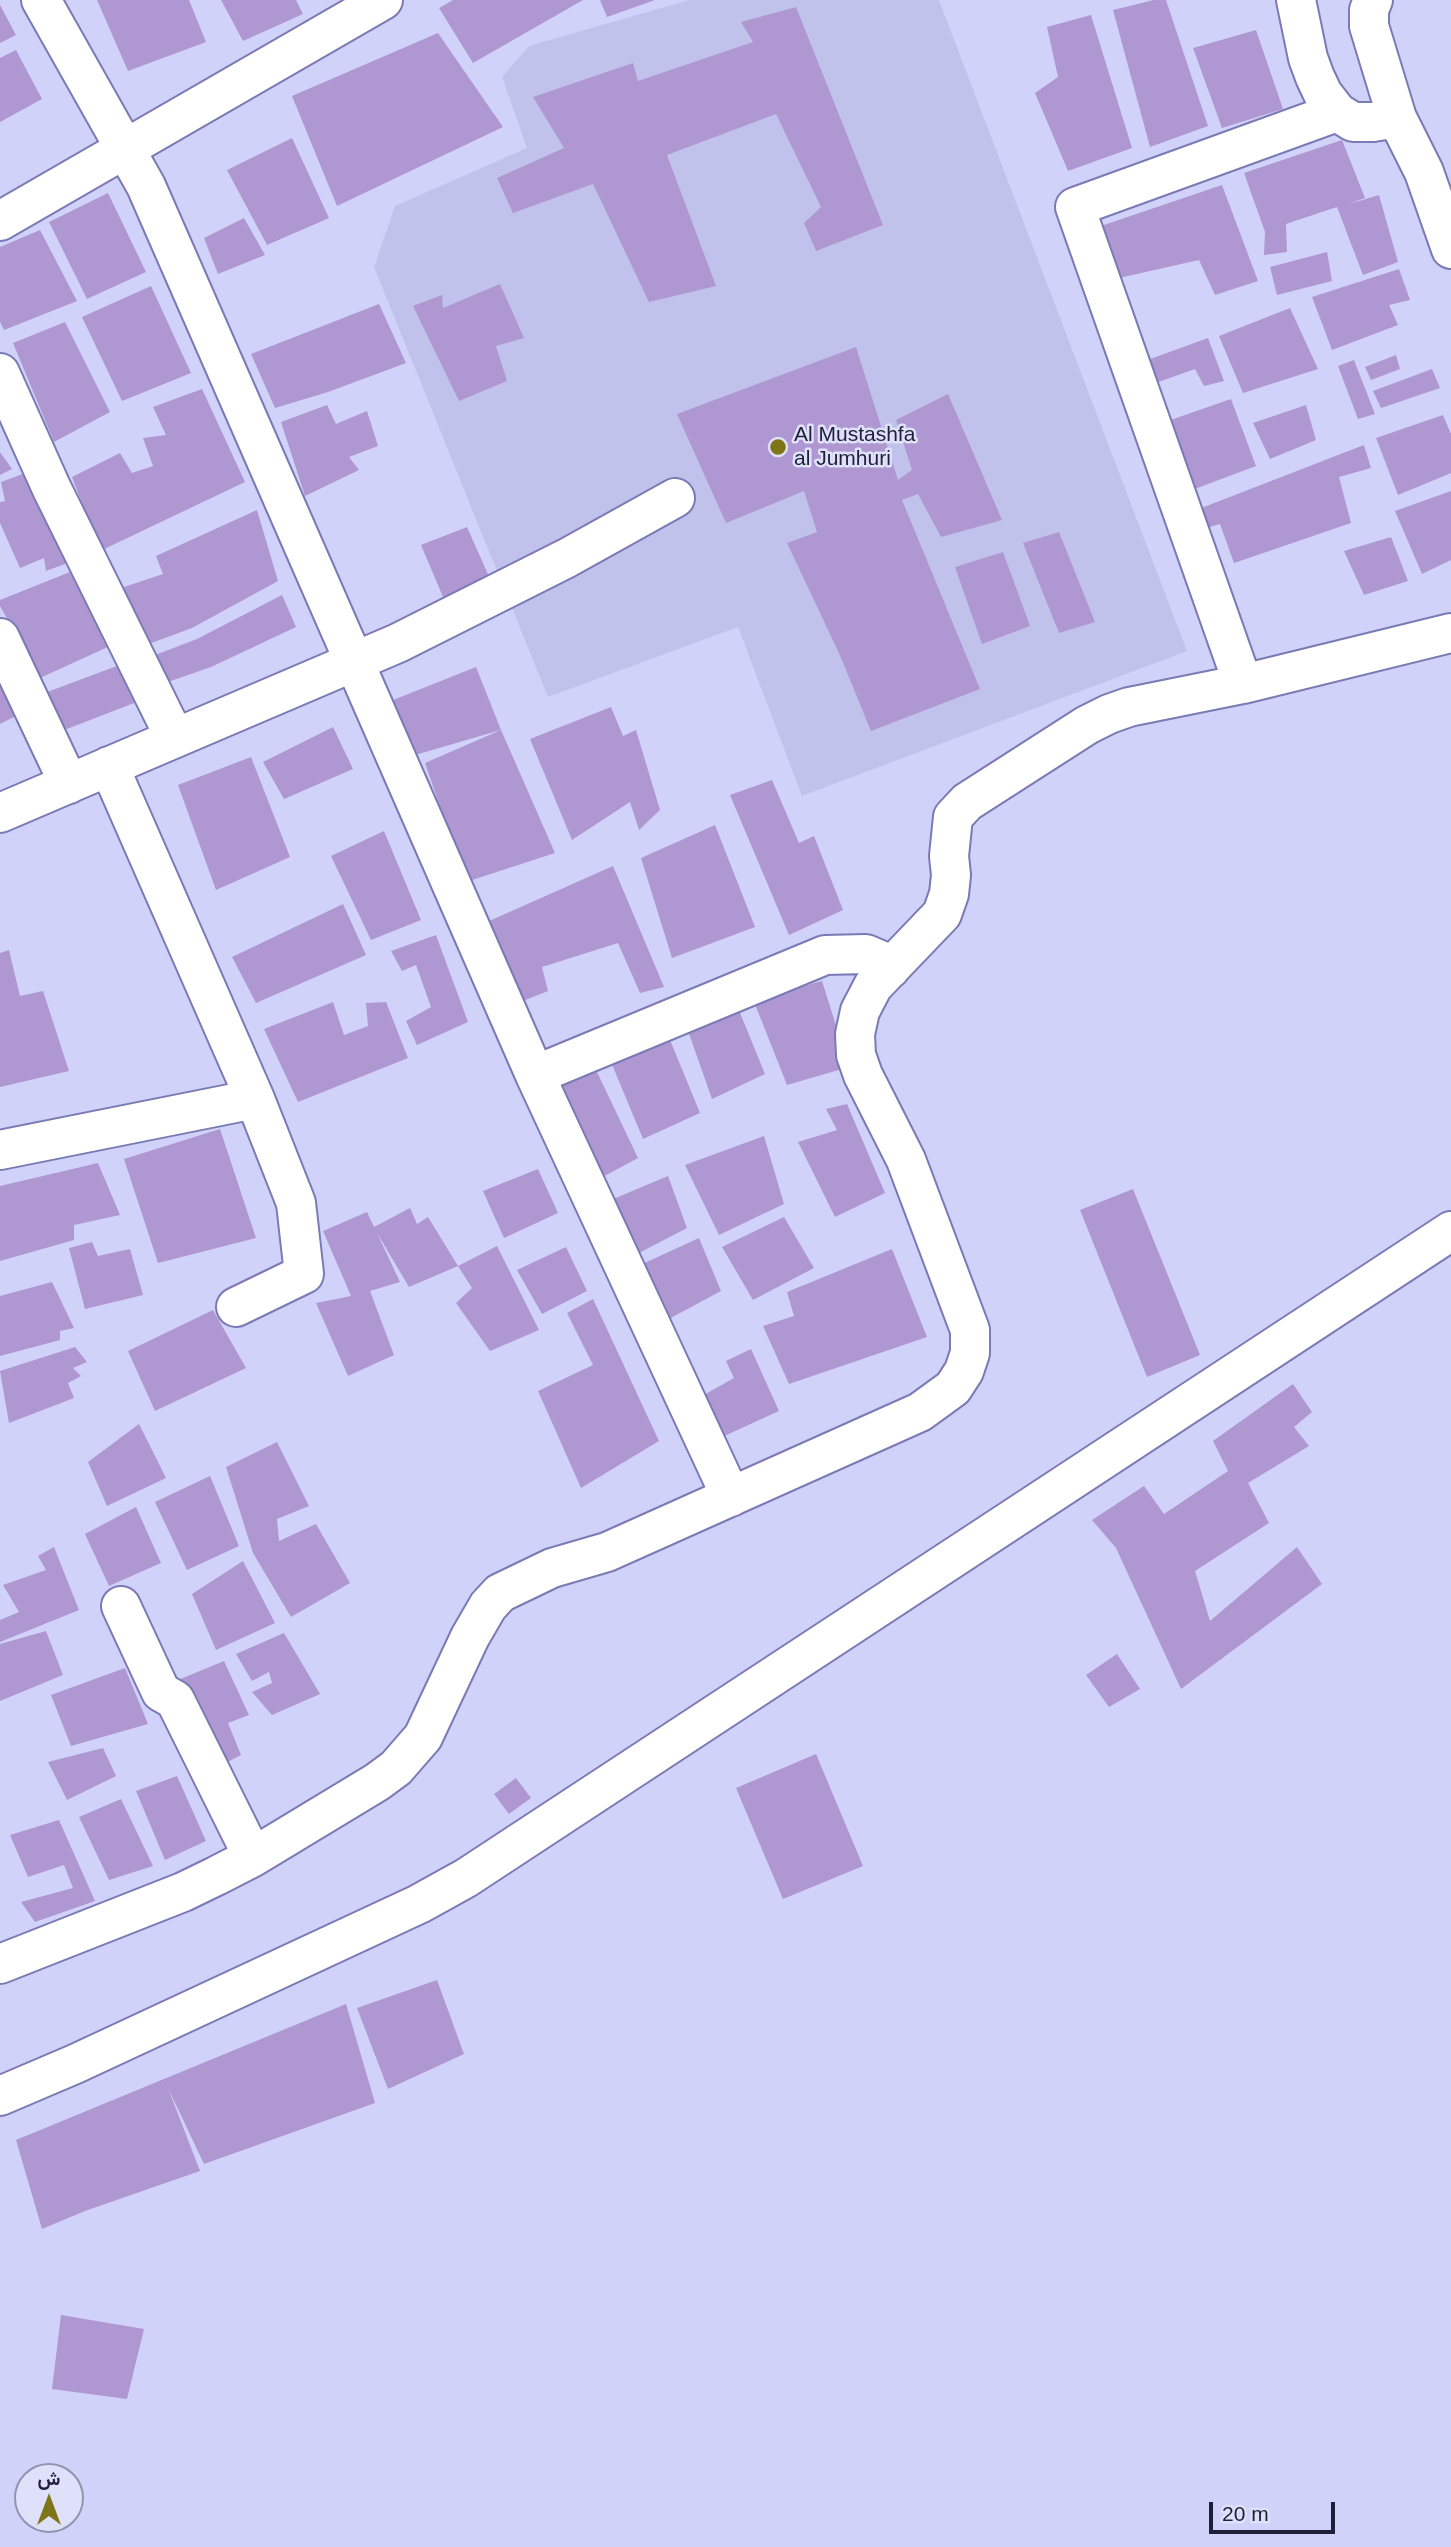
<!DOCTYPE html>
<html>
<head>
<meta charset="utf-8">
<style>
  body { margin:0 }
  #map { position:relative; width:1451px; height:2547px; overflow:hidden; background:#d1d2f9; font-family:Helvetica,Vazirmatn,sans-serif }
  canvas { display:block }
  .north { position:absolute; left:14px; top:2463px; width:70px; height:70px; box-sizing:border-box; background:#dfe1fb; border:2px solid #9293ad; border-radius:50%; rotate:0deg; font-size:19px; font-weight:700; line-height:28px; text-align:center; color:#1f1f37 }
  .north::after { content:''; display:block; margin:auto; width:24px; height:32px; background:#7e7518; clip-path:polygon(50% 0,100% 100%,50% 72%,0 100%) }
  .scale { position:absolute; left:1209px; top:2502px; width:126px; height:32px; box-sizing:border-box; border:4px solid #1f1f37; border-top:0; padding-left:9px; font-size:21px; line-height:24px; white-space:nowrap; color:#1f1f37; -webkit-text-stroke:5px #dfe1fb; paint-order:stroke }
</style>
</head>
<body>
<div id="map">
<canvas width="1451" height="2547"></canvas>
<div class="north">ش</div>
<div class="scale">20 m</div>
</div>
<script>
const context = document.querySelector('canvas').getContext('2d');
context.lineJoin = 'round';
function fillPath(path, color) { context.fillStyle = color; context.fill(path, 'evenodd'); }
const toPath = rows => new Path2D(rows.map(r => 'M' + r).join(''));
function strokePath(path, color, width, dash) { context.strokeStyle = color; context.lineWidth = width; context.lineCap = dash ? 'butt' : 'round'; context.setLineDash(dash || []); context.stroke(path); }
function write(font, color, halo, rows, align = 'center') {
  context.font = font + ' Helvetica,sans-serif'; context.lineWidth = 5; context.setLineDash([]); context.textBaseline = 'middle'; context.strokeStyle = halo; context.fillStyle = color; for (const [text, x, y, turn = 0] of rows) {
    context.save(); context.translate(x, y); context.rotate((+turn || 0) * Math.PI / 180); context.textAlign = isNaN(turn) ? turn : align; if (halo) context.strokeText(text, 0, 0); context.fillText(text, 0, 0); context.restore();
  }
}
fillPath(toPath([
  [689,0,939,0,1187,651,802,796,738,627,548,697,374,267,395,206,527,148,502,77,529,46]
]), '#c1c2ec');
fillPath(toPath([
  [97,0,189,0,206,42,128,71],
  [221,0,296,0,303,14,243,41],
  [453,0,583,0,473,63,439,8],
  [600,0,655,0,607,17],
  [1154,0,1166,0,1208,126,1150,147,1113,10],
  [0,5,16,35,0,43],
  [796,7,883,225,816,251,804,223,821,207,776,114,667,155,716,286,649,302,593,184,513,213,497,178,564,148,533,97,633,63,638,81,753,42,741,22],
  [1091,15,1132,148,1068,171,1035,93,1058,77,1047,27],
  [1256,30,1283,109,1222,128,1193,48],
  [438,33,503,127,337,206,292,96],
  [16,50,42,99,0,122,0,58],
  [292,138,329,218,267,245,227,170],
  [1342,140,1365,198,1349,204,1379,195,1398,262,1363,275,1337,207,1286,224,1287,252,1264,255,1265,232,1244,173],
  [1222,185,1258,281,1215,295,1199,260,1110,280,1092,229],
  [108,193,146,272,87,299,49,222],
  [244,218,265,255,218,274,204,238],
  [40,230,77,301,4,330,0,322,0,247],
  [1327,252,1332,281,1277,295,1270,267],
  [1399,269,1410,300,1389,305,1398,325,1332,350,1312,297],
  [500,284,524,338,496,346,507,381,459,401,413,306,442,295,443,308],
  [151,286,191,373,122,401,82,317],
  [379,304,406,363,328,392,275,408,251,354],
  [1290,308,1318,369,1243,393,1219,336],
  [65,322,110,412,54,442,13,343],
  [1208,338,1224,381,1204,386,1195,369,1150,385,1142,362],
  [856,347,898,480,912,470,896,420,948,394,1002,520,941,537,918,494,902,500,980,689,871,731,839,653,787,543,817,532,804,491,726,523,677,414],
  [1396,355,1400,369,1371,380,1365,367],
  [1354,360,1375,414,1358,419,1338,366],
  [1432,369,1440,388,1381,408,1373,391],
  [202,389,245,482,100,551,72,477,120,453,132,473,153,466,143,438,166,435,153,407],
  [1231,399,1256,466,1184,493,1162,423],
  [327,405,336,424,367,411,378,446,349,457,359,470,305,496,281,422],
  [1306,405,1316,440,1270,459,1253,423],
  [1443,415,1451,434,1451,473,1398,495,1376,438],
  [1364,445,1371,468,1339,477,1351,523,1234,563,1220,524,1196,531,1191,512],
  [0,452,12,469,0,475],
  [28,472,73,561,46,571,44,558,20,568,0,523,0,502,5,501,1,482],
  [1451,491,1451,560,1422,574,1395,511],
  [257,510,278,581,192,628,146,645,118,589,163,574,156,556],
  [467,527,491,581,443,597,421,545],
  [1059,532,1095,622,1059,633,1023,543],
  [1391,537,1408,581,1364,595,1344,551],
  [1003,552,1030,626,982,644,955,567],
  [75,570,110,646,40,678,0,606,0,600],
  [282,595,296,627,211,667,165,683,155,655,197,639],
  [122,664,142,700,59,732,42,694],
  [476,667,501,730,415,755,388,702],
  [0,668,24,712,0,724],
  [611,707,623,736,636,730,660,810,639,830,630,802,572,840,530,739],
  [333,727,353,769,284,799,263,762],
  [501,730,555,853,466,882,425,763],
  [251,757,290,857,216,890,178,785],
  [772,780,799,843,814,836,843,910,789,935,730,795],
  [715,825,755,927,672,958,641,858],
  [384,831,421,920,371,940,331,856],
  [613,866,664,987,640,993,618,943,542,967,548,991,510,1006,478,926],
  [343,904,366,955,256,1003,232,957],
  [436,935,468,1022,417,1045,406,1021,431,1007,416,965,402,971,391,951],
  [9,950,20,996,43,991,69,1071,0,1087,0,953],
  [822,981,849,1067,787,1085,753,999],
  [333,1002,344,1035,368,1026,366,1003,386,1002,408,1058,298,1102,264,1029],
  [738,1008,765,1074,712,1099,687,1028],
  [670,1040,700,1113,643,1139,611,1062],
  [597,1072,638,1158,595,1181,555,1088],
  [847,1104,885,1193,835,1217,798,1142,837,1130,826,1109],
  [220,1129,256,1238,158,1263,124,1159],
  [764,1136,784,1204,719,1235,685,1165],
  [98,1163,120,1215,74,1225,74,1240,0,1261,0,1186],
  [538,1169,558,1213,504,1238,483,1191],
  [668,1176,687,1228,635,1255,611,1200],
  [1133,1189,1200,1355,1147,1377,1080,1210],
  [410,1208,417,1224,428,1217,458,1266,409,1287,377,1233,400,1282,370,1291,394,1355,348,1376,316,1303,351,1296,323,1231,367,1212,374,1227],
  [784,1217,814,1268,753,1300,722,1247],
  [699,1238,721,1291,667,1320,638,1266],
  [92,1242,98,1256,130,1249,143,1295,85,1309,69,1248],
  [497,1246,539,1330,490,1351,456,1303,472,1288,458,1266],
  [566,1247,587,1291,542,1314,517,1270],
  [892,1249,927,1337,789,1384,763,1326,794,1316,787,1292],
  [52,1282,74,1328,60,1331,60,1340,0,1356,0,1296],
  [593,1299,659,1441,581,1488,538,1391,593,1365,567,1313],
  [213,1310,246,1368,155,1411,128,1351],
  [75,1347,87,1362,73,1368,81,1376,68,1383,74,1398,9,1423,0,1371],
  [751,1349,779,1411,722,1437,702,1396,734,1378,726,1361],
  [1293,1384,1312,1412,1294,1427,1309,1446,1248,1483,1269,1523,1195,1571,1210,1621,1297,1547,1322,1584,1181,1689,1116,1548,1092,1520,1144,1486,1164,1514,1228,1471,1213,1441],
  [139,1424,166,1478,107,1506,88,1462],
  [277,1442,309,1506,277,1519,279,1541,316,1524,350,1583,291,1617,253,1553,226,1467],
  [210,1476,239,1546,187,1570,155,1502],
  [136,1507,161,1563,109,1586,85,1534],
  [54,1547,79,1610,0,1642,0,1620,19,1612,3,1585,46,1570,38,1556],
  [243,1561,275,1623,216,1650,192,1594],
  [46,1631,63,1675,0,1701,0,1644],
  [284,1633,320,1694,272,1715,252,1692,272,1683,269,1672,252,1681,236,1654],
  [1117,1654,1140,1689,1109,1707,1086,1675],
  [224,1661,249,1715,228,1723,241,1755,216,1768,178,1680],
  [125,1668,148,1724,71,1746,51,1695],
  [103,1748,116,1776,67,1800,48,1762],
  [816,1754,863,1866,783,1899,736,1788],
  [177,1776,206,1841,165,1860,136,1791],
  [516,1778,531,1798,509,1814,494,1794],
  [121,1799,153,1866,109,1880,79,1817],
  [59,1820,95,1901,35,1922,21,1902,73,1888,64,1865,28,1877,10,1835],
  [437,1980,464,2054,388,2089,357,2008],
  [346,2004,375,2103,204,2164,168,2088,200,2171,85,2211,42,2229,16,2140],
  [61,2315,144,2329,127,2399,52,2389]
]), '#af97d2');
const minor = toPath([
  [41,0,146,186,535,1075,731,1497],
  [1296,0,1308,58,1315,77,1323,94,1337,112,1353,122,1373,122,1397,118],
  [1373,0,1369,10,1369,26,1397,118,1424,172,1451,249],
  [0,221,383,0],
  [0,373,51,487,175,738],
  [0,638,69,784],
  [1243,684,1075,207,1337,112],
  [0,813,398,643,567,558,675,498],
  [535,1075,825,955,866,954,880,960,890,969],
  [0,1150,255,1099,109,766],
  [236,1307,304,1274,296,1203,255,1099],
  [121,1606,161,1692,175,1700,253,1857],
  [0,1964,183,1892,216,1876,253,1857,377,1782,396,1768,423,1737,470,1637,488,1606,500,1593,552,1568,607,1552,920,1412,953,1388,964,1371,970,1353,970,1330,906,1160,863,1075,856,1055,855,1034,860,1011,873,986,942,914,949,894,951,875,949,856,953,817,967,802,1087,725,1109,714,1129,707,1243,684,1451,633],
  [0,2096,75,2064,419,1904,466,1878,1451,1231]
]);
strokePath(minor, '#7a7ab5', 42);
strokePath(minor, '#fff', 38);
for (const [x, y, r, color] of [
  [778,447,9,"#7e7518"]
]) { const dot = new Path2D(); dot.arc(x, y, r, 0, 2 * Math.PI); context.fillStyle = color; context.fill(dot); strokePath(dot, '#dfe1fb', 2.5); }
write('21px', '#1f1f37', '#dfe1fb', [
  ["Al Mustashfa",794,435],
  ["al Jumhuri",794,459]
], 'left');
</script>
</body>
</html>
